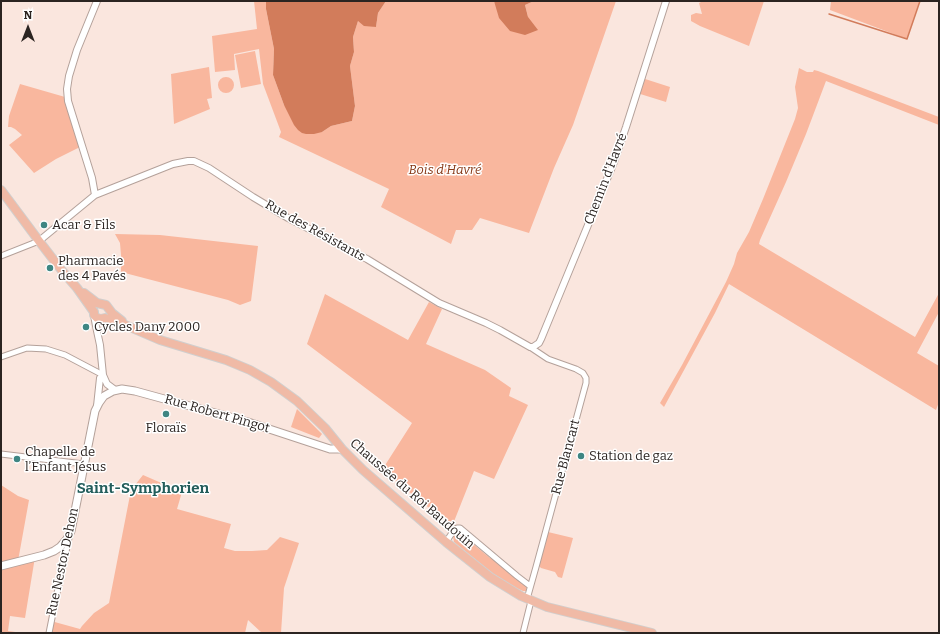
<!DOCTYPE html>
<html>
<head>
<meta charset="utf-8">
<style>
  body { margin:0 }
  #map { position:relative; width:940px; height:634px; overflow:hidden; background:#fae6de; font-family:Bitter,serif }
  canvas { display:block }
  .frame { position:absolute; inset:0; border:2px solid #2b2421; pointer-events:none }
  .north { position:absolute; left:8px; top:8px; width:40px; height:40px; -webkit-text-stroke:3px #fff; paint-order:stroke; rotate:0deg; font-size:11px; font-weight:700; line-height:16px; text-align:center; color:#2b2421 }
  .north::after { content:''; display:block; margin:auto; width:14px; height:18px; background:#2b2421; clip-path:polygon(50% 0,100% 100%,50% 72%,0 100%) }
</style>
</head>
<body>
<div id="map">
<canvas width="940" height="634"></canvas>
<div class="frame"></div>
<div class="north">N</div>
</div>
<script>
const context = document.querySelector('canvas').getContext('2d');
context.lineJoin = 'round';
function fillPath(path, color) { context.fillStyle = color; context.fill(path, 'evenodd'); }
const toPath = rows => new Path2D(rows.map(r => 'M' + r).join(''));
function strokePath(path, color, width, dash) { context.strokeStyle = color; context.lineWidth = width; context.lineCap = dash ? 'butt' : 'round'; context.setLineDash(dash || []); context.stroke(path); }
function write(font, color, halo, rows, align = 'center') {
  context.font = font + ' Bitter,serif'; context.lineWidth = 3; context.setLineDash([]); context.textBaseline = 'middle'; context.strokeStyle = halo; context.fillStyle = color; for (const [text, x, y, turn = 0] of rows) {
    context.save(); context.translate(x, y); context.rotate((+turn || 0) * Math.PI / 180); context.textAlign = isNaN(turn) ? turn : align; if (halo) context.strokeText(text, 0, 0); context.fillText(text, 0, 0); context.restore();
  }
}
fillPath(toPath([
  [254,1,266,1,266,9,274,49,273,75,284,105,322,132,331,126,352,121,355,106,350,66,354,52,353,37,358,21,376,27,378,13,386,1,494,1,495,3,528,17,525,5,534,1,616,1,573,125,554,168,529,233,480,218,472,230,456,230,451,244,381,207,389,189,279,137,281,132,263,84,259,49,234,54,235,70,215,72,212,36,257,29],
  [703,1,764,1,749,46,700,26,691,21,691,15,696,13,702,14,699,3],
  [831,1,920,1,907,39,830,10],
  [255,51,261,84,241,88,235,55],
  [209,67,212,98,207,99,210,109,174,124,171,74],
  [799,68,807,72,813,72,814,70,818,71,939,117,939,125,826,81,806,134,786,182,760,240,759,244,915,337,939,293,939,312,917,353,939,366,939,402,936,410,729,284,715,313,664,407,660,403,682,365,726,282,734,264,737,253,749,232,763,199,795,119,798,108,795,87],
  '218 85a8 8 0 1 1 16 0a8 8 0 1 1-16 0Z',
  [642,78,670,87,666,102,637,93],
  [20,84,65,97,67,95,82,146,56,159,34,173,9,145,22,135,15,129,11,127,8,127,9,116],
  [115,234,160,235,258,246,251,301,240,305,228,300,121,272,121,255,120,243],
  [325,294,408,340,429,302,442,309,426,344,485,370,511,388,509,396,528,405,494,479,474,471,453,524,454,528,382,470,412,423,307,344],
  [297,409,322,434,319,438,291,427],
  [143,475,182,492,177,509,231,524,224,548,235,551,252,551,267,550,280,537,299,543,284,588,281,633,262,633,248,620,245,633,49,633,51,621,80,629,82,626,94,613,109,603,131,490],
  [1,485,18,496,29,500,18,561,35,557,25,618,10,616,8,631,23,633,1,633],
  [458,530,462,532,461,534,490,558,495,559,527,587,526,591,523,591,516,588,492,573,454,542,453,536,455,532],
  [548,532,573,538,562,578,558,577,555,572,541,568,539,566]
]), '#f9b79e');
fillPath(toPath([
  [266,1,386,1,378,13,376,27,364,26,358,21,353,37,354,52,350,66,355,106,352,121,331,126,322,132,314,134,306,134,302,133,298,130,294,125,284,105,273,75,274,49,266,9],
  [494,1,534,1,525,5,528,17,538,30,525,35,510,31,499,18]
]), '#d27c5b');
strokePath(toPath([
  [829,14,907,39,920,1]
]), '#d27c5b', 1.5);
const minor = toPath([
  [1,256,39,241],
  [1,357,27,348,46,349,65,355,103,375],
  [1,454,84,464],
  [446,542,454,530,457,528,460,528,517,576,530,586],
  [527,599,536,567,586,383,586,378,583,373,576,369,548,359,530,347],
  [49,633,56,598,69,538],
  [523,633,531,601]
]);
const tertiary = toPath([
  [95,195,92,178,68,101,67,89,69,76,77,50,97,1],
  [39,241,95,195,173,164,188,161,194,161,209,168,253,197,288,218,367,259,439,303,486,323,500,330,530,347,533,347,539,343,541,339,614,162,626,127,666,1],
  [94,315,96,326,97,331,100,345,103,375,107,384,115,390],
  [97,406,100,378,103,375]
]);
const secondary = toPath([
  [1,566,44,555,54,551,60,547,67,539,71,531,95,411,99,403,104,396,113,391,122,389,135,391,248,422,330,449,342,449]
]);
const primary = toPath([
  [1,190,39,241,63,272,77,288,94,312,94,315,97,318,101,319,105,318,116,321,160,340,226,360,250,370,271,382,297,401,325,428,342,449,363,470,446,542,490,577,521,596,547,607,652,633],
  [84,293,97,303,106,305,112,313,122,321]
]);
strokePath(minor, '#b4a19a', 7);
strokePath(tertiary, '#b4a19a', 8);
strokePath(secondary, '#b4a19a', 9);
strokePath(primary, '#d0cfce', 10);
strokePath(minor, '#fff', 5);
strokePath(tertiary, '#fff', 6);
strokePath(secondary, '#fff', 7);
strokePath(primary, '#f0baa6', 8);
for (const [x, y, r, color] of [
  [44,225,4,"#3e8683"],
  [50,268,4,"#3e8683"],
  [86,327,4,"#3e8683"],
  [166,414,4,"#3e8683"],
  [581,456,4,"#3e8683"],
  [17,459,4,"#3e8683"]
]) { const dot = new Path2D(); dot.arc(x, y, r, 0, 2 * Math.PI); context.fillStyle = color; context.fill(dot); strokePath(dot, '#fff', 1.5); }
write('italic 13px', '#873816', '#fff', [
  ["Bois d'Havré",445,170]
]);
write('13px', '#2b2421', '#fff', [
  ["Chemin d'Havré",606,179,-69],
  ["Rue des Résistants",315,231,29],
  ["Rue Robert Pingot",217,414,16],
  ["Rue Blancart",566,457,-75],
  ["Chaussée du Roi Baudouin",412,494,41],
  ["Rue Nestor Dehon",63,562,-78]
]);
write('13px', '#2b2421', '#fff', [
  ["Acar & Fils",52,225],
  ["Pharmacie",58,261],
  ["des 4 Pavés",58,276],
  ["Cycles Dany 2000",94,327],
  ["Floraïs",166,428,"center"],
  ["Chapelle de",25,452],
  ["l’Enfant Jésus",25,467],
  ["Station de gaz",589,456]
], 'left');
write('bold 15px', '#235d5b', '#fff', [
  ["Saint-Symphorien",143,489]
]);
</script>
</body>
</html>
